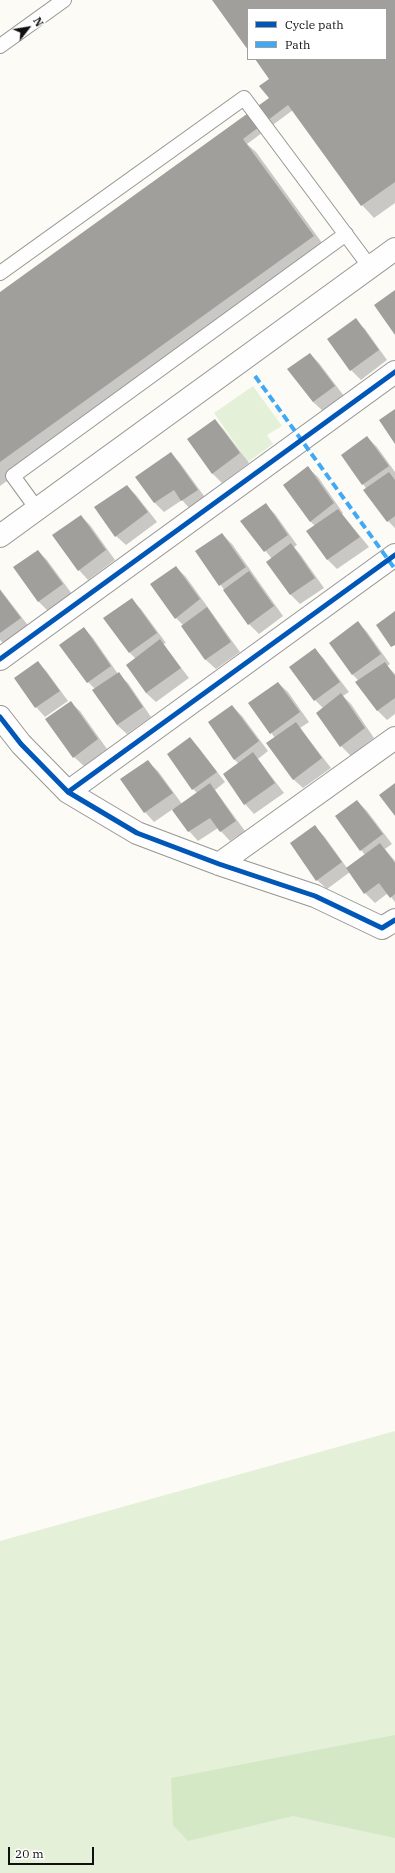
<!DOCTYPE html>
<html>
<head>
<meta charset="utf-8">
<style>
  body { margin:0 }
  #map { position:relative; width:395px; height:1873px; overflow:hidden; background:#fcfbf6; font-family:"IBM Plex Serif",serif }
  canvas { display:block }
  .legend { position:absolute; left:247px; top:8px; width:140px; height:52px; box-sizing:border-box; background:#fff; border:1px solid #9f9f9f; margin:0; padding:5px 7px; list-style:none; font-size:12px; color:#101010 }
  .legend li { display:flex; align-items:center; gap:8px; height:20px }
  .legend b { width:20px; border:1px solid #9f9f9f }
  .north { position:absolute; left:8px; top:8px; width:40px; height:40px; -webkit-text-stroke:3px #fff; paint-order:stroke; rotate:59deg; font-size:11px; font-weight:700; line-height:16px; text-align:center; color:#101010 }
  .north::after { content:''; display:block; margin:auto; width:14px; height:18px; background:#101010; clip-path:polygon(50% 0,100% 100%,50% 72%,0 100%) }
  .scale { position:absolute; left:8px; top:1847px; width:86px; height:18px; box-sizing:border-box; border:2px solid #101010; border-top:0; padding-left:5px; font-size:12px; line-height:14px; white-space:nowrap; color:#101010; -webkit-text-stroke:3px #fff; paint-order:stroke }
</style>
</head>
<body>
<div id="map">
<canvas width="395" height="1873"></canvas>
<ul class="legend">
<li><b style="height:5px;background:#0057b8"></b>Cycle path</li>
<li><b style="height:5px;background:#3fa9f5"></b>Path</li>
</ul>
<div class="north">N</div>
<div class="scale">20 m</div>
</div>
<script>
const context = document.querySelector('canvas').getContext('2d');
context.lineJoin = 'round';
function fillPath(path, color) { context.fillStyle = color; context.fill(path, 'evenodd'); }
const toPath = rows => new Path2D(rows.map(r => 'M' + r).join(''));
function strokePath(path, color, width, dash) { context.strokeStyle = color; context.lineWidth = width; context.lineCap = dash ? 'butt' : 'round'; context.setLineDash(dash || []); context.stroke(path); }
fillPath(toPath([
  [253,386,282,426,267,435,273,444,248,462,214,413],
  [395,1431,395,1873,0,1873,0,1541]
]), '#e4f1d8');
fillPath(toPath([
  [395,1735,395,1838,293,1816,188,1841,173,1825,171,1778]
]), '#d4e8c6');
fillPath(toPath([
  [213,0,395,0,395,203,374,218,362,205,293,110,247,144,256,152,328,251,0,486,0,293,270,99,270,79,256,59,386,59,386,9,248,9,248,49],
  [355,320,365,329,387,360,361,380,351,370,328,339],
  [310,354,319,363,344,396,323,411,313,402,289,369],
  [215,420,224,430,249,463,222,483,212,473],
  [367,437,377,447,395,472,395,528,388,521,363,484],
  [171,453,180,463,207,500,191,510,182,500,164,512,154,502],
  [308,468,318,477,343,513,342,514,369,547,337,569,328,560,307,531,315,526,310,521],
  [127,486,136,495,157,522,126,545,116,536],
  [266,505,275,514,297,545,294,547,300,554,324,588,300,604,291,595,267,562,272,559,242,521],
  [81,516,90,525,115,560,88,580,79,570],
  [222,534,232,544,283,616,259,634,249,624,196,551],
  [38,551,47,560,72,594,48,611,39,602,14,567],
  [176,567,186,577,240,652,216,669,206,660,182,626,183,625,176,618],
  [0,589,30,628,5,645,0,640],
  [132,600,141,609,166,643,163,644,189,678,156,702,146,693,136,659,130,653],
  [358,622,367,632,390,664,387,666,395,674,395,714,387,720,377,710,359,681,353,675],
  [84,628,93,638,118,674,128,683,151,717,127,734,117,725,95,689,88,682],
  [315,649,324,659,349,692,343,696,351,704,374,738,351,756,341,746,323,708,315,700],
  [38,662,47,672,68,701,45,717,36,707],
  [278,683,288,692,309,722,300,728,331,768,303,788,293,779,275,738,250,703],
  [70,702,80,711,107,749,84,766,74,757],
  [232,706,242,716,268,751,258,759,284,793,254,814,245,804,224,774,239,764,234,759],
  [190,738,199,748,225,782,215,790,245,831,230,841,218,828,198,841,189,831,173,809,154,822,145,812,148,762,158,771,182,804,197,793,193,789],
  [357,801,367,811,392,844,385,849,395,861,395,902,388,893,375,903,365,893,350,872,327,889,317,880,315,827,324,836,347,868,365,855,361,850]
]), '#0003');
fillPath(toPath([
  [212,0,395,0,395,182,361,206,288,105,243,139,314,236,0,462,0,292,269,98,259,86,269,79,255,59,386,59,386,9,248,9,248,50],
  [395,290,395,335,374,305],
  [356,318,379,350,350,371,327,339],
  [310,353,335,386,313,402,287,369],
  [395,409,395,444,379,420],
  [215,419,240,453,212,474,187,439],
  [367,436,389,466,362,485,341,455],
  [171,452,198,490,181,501,174,490,154,503,135,477],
  [308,466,334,503,310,522,283,485],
  [389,472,395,480,395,516,387,522,363,490],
  [127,485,148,512,115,537,94,507],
  [266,503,288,535,264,552,240,521],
  [338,509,360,537,327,560,306,531],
  [81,515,106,550,78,571,52,535],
  [222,533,246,567,219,586,195,551],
  [291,543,315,578,290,595,266,562],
  [38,550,63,584,38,602,13,567],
  [176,566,200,599,175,619,150,584],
  [249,571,274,606,248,625,223,590],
  [0,590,21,618,0,633],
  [132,598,157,633,129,653,103,618],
  [207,607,231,642,205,660,181,626],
  [395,611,395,645,391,647,376,625],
  [358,621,381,654,352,675,329,643],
  [84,627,111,666,87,683,59,645],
  [160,639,181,668,146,693,126,665],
  [315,648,340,682,314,701,289,667],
  [38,661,60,691,35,708,14,678],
  [385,662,395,676,395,698,377,711,355,682],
  [119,672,143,707,117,725,92,690],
  [278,682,300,712,270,734,248,703],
  [341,693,365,728,340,747,316,713],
  [71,701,98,739,73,758,45,719],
  [232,705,259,741,234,760,208,722],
  [296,722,322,758,293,780,266,743],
  [190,737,217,772,192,790,167,754],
  [253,752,275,783,244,805,223,774],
  [148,760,173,793,144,813,120,779],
  [210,783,236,821,220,832,210,818,188,832,172,810],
  [395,783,395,816,379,795],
  [357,800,383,834,360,851,335,816],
  [315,825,342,862,316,881,290,843],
  [380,843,395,863,395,894,390,898,379,883,364,894,346,868]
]), '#a09f9b');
const service = toPath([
  [0,46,64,0],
  [0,273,244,98,370,267],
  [37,509,13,476,346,234]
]);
const minor = toPath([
  [0,659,395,372],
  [0,717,21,744,68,792,137,833,219,864,315,896,382,928,395,920],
  [68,792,395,555],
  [219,864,395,738]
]);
const tertiary = toPath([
  [0,536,395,249]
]);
strokePath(service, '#969694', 16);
strokePath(minor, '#969694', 24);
strokePath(tertiary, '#969694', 24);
strokePath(service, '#fffefe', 14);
strokePath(minor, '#fffefe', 22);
strokePath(tertiary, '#fffefe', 22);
strokePath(toPath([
  [255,376,395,569]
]), '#3fa9f5', 4, [8, 4]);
strokePath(toPath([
  [0,659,395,372],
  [0,717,21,744,68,792,137,833,219,864,315,896,382,928,395,920],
  [68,792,395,555]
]), '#0057b8', 5);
</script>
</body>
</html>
